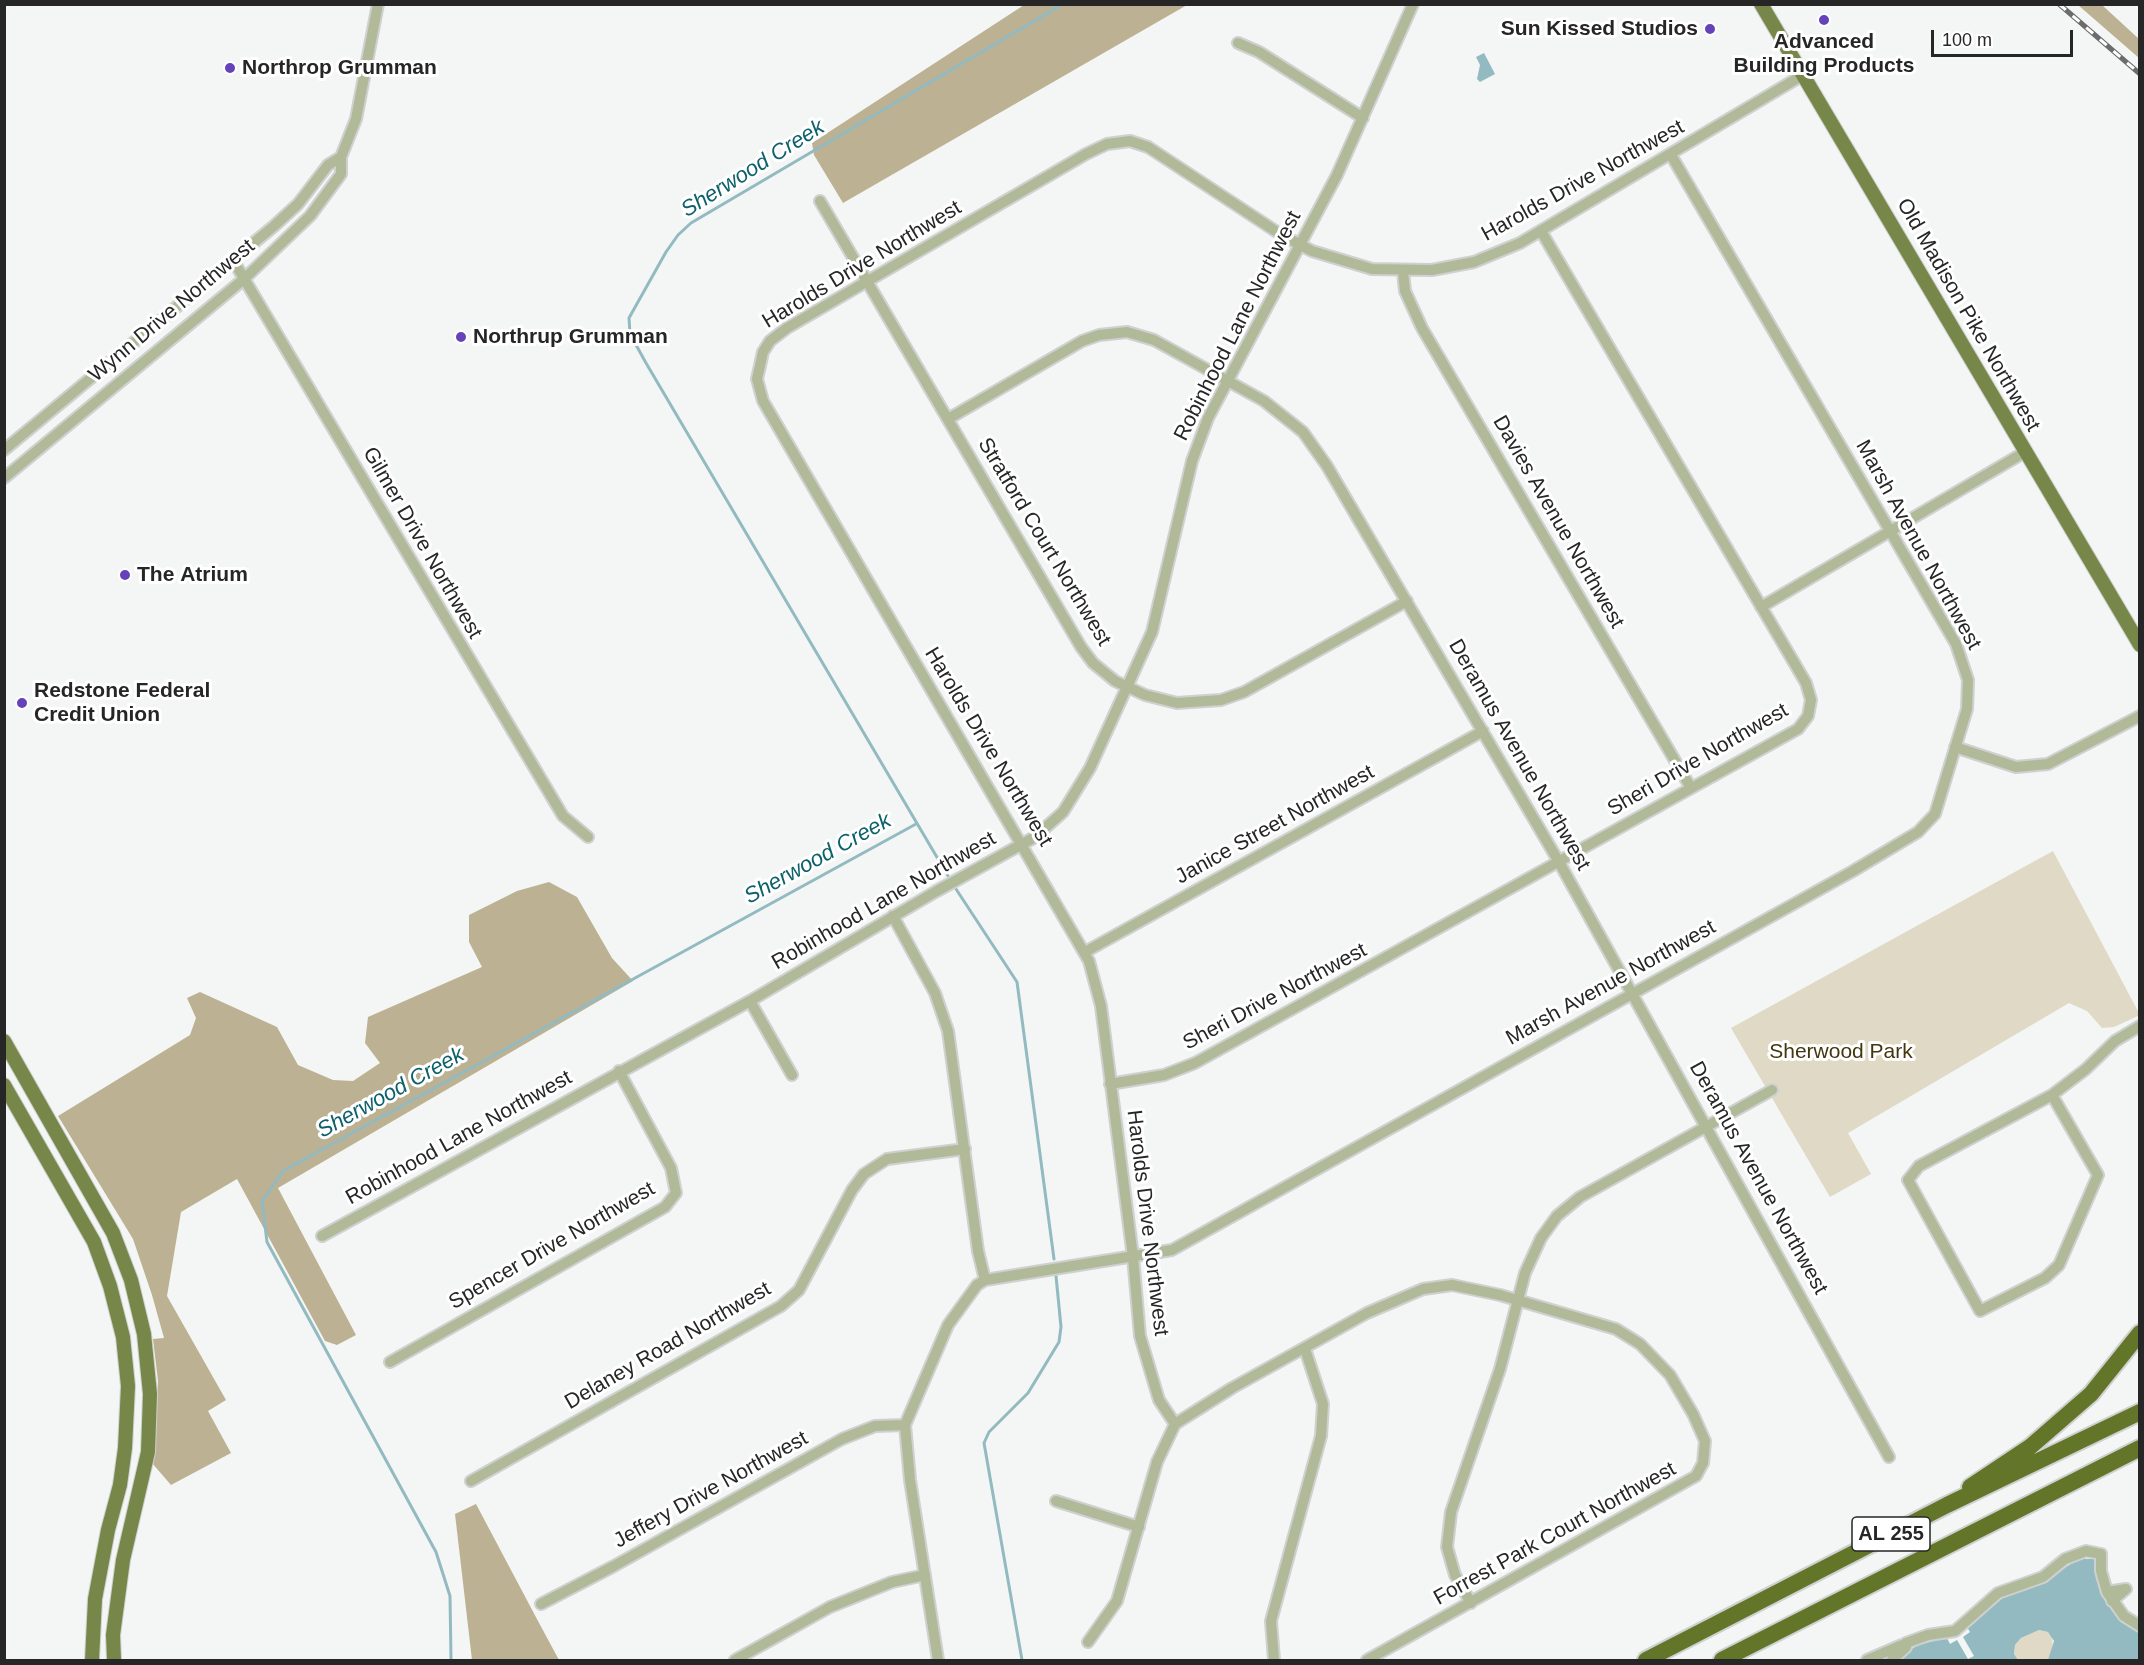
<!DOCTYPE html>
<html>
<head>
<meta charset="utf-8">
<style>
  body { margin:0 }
  #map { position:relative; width:2144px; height:1665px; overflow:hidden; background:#f3f6f4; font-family:Helvetica,sans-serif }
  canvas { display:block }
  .frame { position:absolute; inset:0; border:6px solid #252625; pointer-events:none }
  .scale { position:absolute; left:1931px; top:30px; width:142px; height:27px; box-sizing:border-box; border:3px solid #252625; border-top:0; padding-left:8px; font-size:18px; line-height:21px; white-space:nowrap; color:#252625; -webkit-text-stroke:4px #fff; paint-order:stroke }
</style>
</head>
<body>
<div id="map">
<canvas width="2144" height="1665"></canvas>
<div class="frame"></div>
<div class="scale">100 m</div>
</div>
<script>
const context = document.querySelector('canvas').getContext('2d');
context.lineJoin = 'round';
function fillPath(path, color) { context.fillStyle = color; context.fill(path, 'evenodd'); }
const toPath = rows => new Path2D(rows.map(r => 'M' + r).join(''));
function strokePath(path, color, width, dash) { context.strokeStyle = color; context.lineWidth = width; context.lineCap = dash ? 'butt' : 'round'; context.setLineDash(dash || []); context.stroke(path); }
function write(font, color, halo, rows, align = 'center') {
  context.font = font + ' Helvetica,sans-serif'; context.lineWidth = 6; context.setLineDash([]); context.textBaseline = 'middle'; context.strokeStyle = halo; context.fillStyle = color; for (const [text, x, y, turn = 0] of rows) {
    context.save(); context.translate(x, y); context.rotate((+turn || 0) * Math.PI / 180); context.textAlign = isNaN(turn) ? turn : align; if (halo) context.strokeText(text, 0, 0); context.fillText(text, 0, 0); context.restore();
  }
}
fillPath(toPath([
  [2053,851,2140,1015,2114,1027,2102,1028,2087,1011,2069,1003,1848,1133,1871,1174,1830,1197,1731,1028],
  [2039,1630,2048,1632,2052,1636,2053,1650,2050,1659,2018,1660,2014,1654,2015,1645,2021,1638]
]), '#dfd9c5');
fillPath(toPath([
  [1024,5,1187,5,843,203,814,155,812,143],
  [2078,5,2102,5,2139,39,2139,58],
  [549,882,577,897,612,958,633,981,278,1188,356,1335,337,1345,325,1341,237,1179,181,1212,167,1296,226,1400,208,1411,231,1453,171,1485,152,1463,158,1381,153,1339,164,1338,152,1295,133,1239,58,1116,190,1035,196,1018,187,998,200,992,277,1027,298,1065,333,1080,353,1081,380,1063,365,1043,368,1017,482,967,469,942,469,915,517,891],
  [476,1504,538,1621,559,1660,472,1660,455,1514]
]), '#bcb293');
fillPath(toPath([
  [1484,53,1495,74,1480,82,1477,79,1480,65,1476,57],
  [2079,1559,2097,1559,2110,1605,2124,1623,2139,1633,2139,1660,2048,1660,2054,1641,2048,1632,2039,1630,2021,1638,2015,1645,2014,1654,2018,1660,1895,1660,1918,1645,1949,1637,2001,1598,2037,1585]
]), '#92bac0');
fillPath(toPath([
  [1967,1627,1970,1632,1963,1637,1974,1656,1968,1659,1957,1640,1950,1644,1947,1638]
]), '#f3f6f4');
strokePath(toPath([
  [948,876,646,363,630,334,629,318,666,252,678,235,691,223,1063,4],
  [956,889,1017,982,1054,1259],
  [451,1660,450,1596,436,1552,267,1242,262,1201,283,1171,916,824],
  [1022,1660,984,1443,989,1432,1028,1393,1059,1342,1061,1327,1056,1276]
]), '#92bac0', 3);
const minor = toPath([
  [1238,43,1259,52,1363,118],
  [820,201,1081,647,1093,663,1115,681,1145,695,1177,703,1221,700,1244,692,1407,601],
  [233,260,563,816,588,837],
  [1403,271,1405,291,1422,328,1691,788],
  [948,419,1082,341,1099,335,1127,332,1154,340,1264,401,1303,432,1327,466,1559,862,1889,1457],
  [4,450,274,226,298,204,328,165,341,157],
  [4,478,244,279,310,216,341,174,341,157,356,119,378,4],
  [1761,607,2025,452],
  [1955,747,2016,767,2048,764,2140,716],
  [893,916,935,993,948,1031,978,1251,985,1280],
  [1085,952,1483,731],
  [750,1001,792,1075],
  [1110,1084,1164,1075,1195,1063,1798,729,1808,716,1811,700,1806,683,1541,231],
  [2052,1095,2098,1175,2059,1265,2045,1278,1980,1311,1908,1180,1919,1166,2052,1095],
  [2052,1095,2086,1069,2115,1041,2140,1026],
  [322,1236,750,1001,935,892,1035,837,1063,812,1090,768,1152,632,1192,461,1208,418,1337,175,1413,4],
  [390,1362,665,1207,676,1193,671,1168,619,1071],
  [1175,1424,1159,1400,1140,1336,1133,1257,1101,1006,1089,961,763,401,757,379,763,352,770,341,787,328,1086,154,1107,144,1130,141,1148,147,1280,234,1312,251,1372,269,1432,270,1474,262,1520,243,1803,75],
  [471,1481,781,1306,799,1290,852,1190,864,1174,887,1159,965,1149],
  [1056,1501,1139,1527],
  [2107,1592,2126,1589,2112,1601],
  [1471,1603,1455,1575,1447,1547,1451,1512,1500,1369,1525,1273,1541,1238,1557,1216,1580,1197,1772,1090],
  [541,1604,614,1566,842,1439,875,1426,905,1425],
  [1088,1642,1117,1601,1157,1462,1175,1424,1232,1388,1367,1313,1423,1289,1452,1285,1500,1295,1616,1329,1640,1344,1670,1375,1693,1414,1705,1441,1703,1463,1696,1476,1367,1660],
  [735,1660,830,1607,892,1582,925,1575],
  [938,1660,910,1480,905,1425,948,1325,977,1285,985,1280,1172,1250,1853,871,1918,832,1935,814,1967,709,1968,680,1956,644,1671,155],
  [1274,1660,1271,1621,1321,1436,1323,1404,1305,1349],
  [1867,1660,1902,1645],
  [1892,1660,1906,1647,1906,1643,1928,1635,1955,1631,1998,1593,2043,1577,2065,1559,2086,1551,2101,1554,2101,1571,2107,1592,2124,1616,2140,1626]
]);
const major = toPath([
  [1761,4,2140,645],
  [4,1041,113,1233,131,1280,144,1334,150,1394,148,1452,123,1560,113,1635,114,1660],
  [4,1085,94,1242,110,1286,123,1337,128,1386,125,1448,120,1485,108,1530,95,1599,92,1660]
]);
const highway = toPath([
  [1970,1487,2030,1447,2091,1394,2140,1333],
  [1646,1660,1947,1505,2140,1412],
  [1722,1660,2140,1448]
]);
strokePath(minor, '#ced1cf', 14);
strokePath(major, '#ced1cf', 16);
strokePath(highway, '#ced1cf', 20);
strokePath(minor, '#b0ba99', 10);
strokePath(major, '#778749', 14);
strokePath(highway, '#627528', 16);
const rail = toPath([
  [2059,4,2140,74]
]);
strokePath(rail, '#6b6c6b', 5);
strokePath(rail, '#fff', 3, [9]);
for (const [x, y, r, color] of [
  [1824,20,6,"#6642ba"],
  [1710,29,6,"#6642ba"],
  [230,68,6,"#6642ba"],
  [461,337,6,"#6642ba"],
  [125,575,6,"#6642ba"],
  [22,703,6,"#6642ba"]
]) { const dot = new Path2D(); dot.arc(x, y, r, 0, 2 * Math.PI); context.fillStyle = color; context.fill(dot); strokePath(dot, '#fff', 2); }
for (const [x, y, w] of [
  [1891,1534,78]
]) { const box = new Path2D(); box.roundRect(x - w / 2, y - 17, w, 34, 4.5); context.fillStyle = '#fff'; context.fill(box); strokePath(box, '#252625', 1.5); }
write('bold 20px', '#252625', null, [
  ["AL 255",1891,1534]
]);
write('bold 21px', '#252625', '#fff', [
  ["Sun Kissed Studios",1698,29,"right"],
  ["Advanced",1824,42,"center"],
  ["Building Products",1824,66,"center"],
  ["Northrop Grumman",242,68],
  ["Northrup Grumman",473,337],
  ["The Atrium",137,575],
  ["Redstone Federal",34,691],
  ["Credit Union",34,715]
], 'left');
write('21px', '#252625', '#fff', [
  ["Harolds Drive Northwest",1583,181,-29],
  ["Harolds Drive Northwest",862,265,-31],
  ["Wynn Drive Northwest",172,311,-40],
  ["Old Madison Pike Northwest",1968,315,60],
  ["Robinhood Lane Northwest",1238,326,-63],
  ["Davies Avenue Northwest",1558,522,60],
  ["Stratford Court Northwest",1044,542,59],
  ["Gilmer Drive Northwest",422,543,60],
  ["Marsh Avenue Northwest",1918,545,61],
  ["Harolds Drive Northwest",988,747,59],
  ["Deramus Avenue Northwest",1519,755,60],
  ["Sheri Drive Northwest",1698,760,-30],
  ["Janice Street Northwest",1275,825,-29],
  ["Robinhood Lane Northwest",884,901,-30],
  ["Marsh Avenue Northwest",1611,983,-29],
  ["Sheri Drive Northwest",1275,997,-28],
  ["Robinhood Lane Northwest",459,1138,-29],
  ["Deramus Avenue Northwest",1758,1178,61],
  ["Harolds Drive Northwest",1147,1223,83],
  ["Spencer Drive Northwest",552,1246,-30],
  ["Delaney Road Northwest",668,1346,-30],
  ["Jeffery Drive Northwest",711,1490,-29],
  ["Forrest Park Court Northwest",1555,1534,-29]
]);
write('21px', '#42370e', '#fff', [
  ["Sherwood Park",1841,1052]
]);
write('italic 22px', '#0d616a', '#fff', [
  ["Sherwood Creek",753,169,-32],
  ["Sherwood Creek",818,859,-29],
  ["Sherwood Creek",391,1093,-29]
]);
</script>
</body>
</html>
